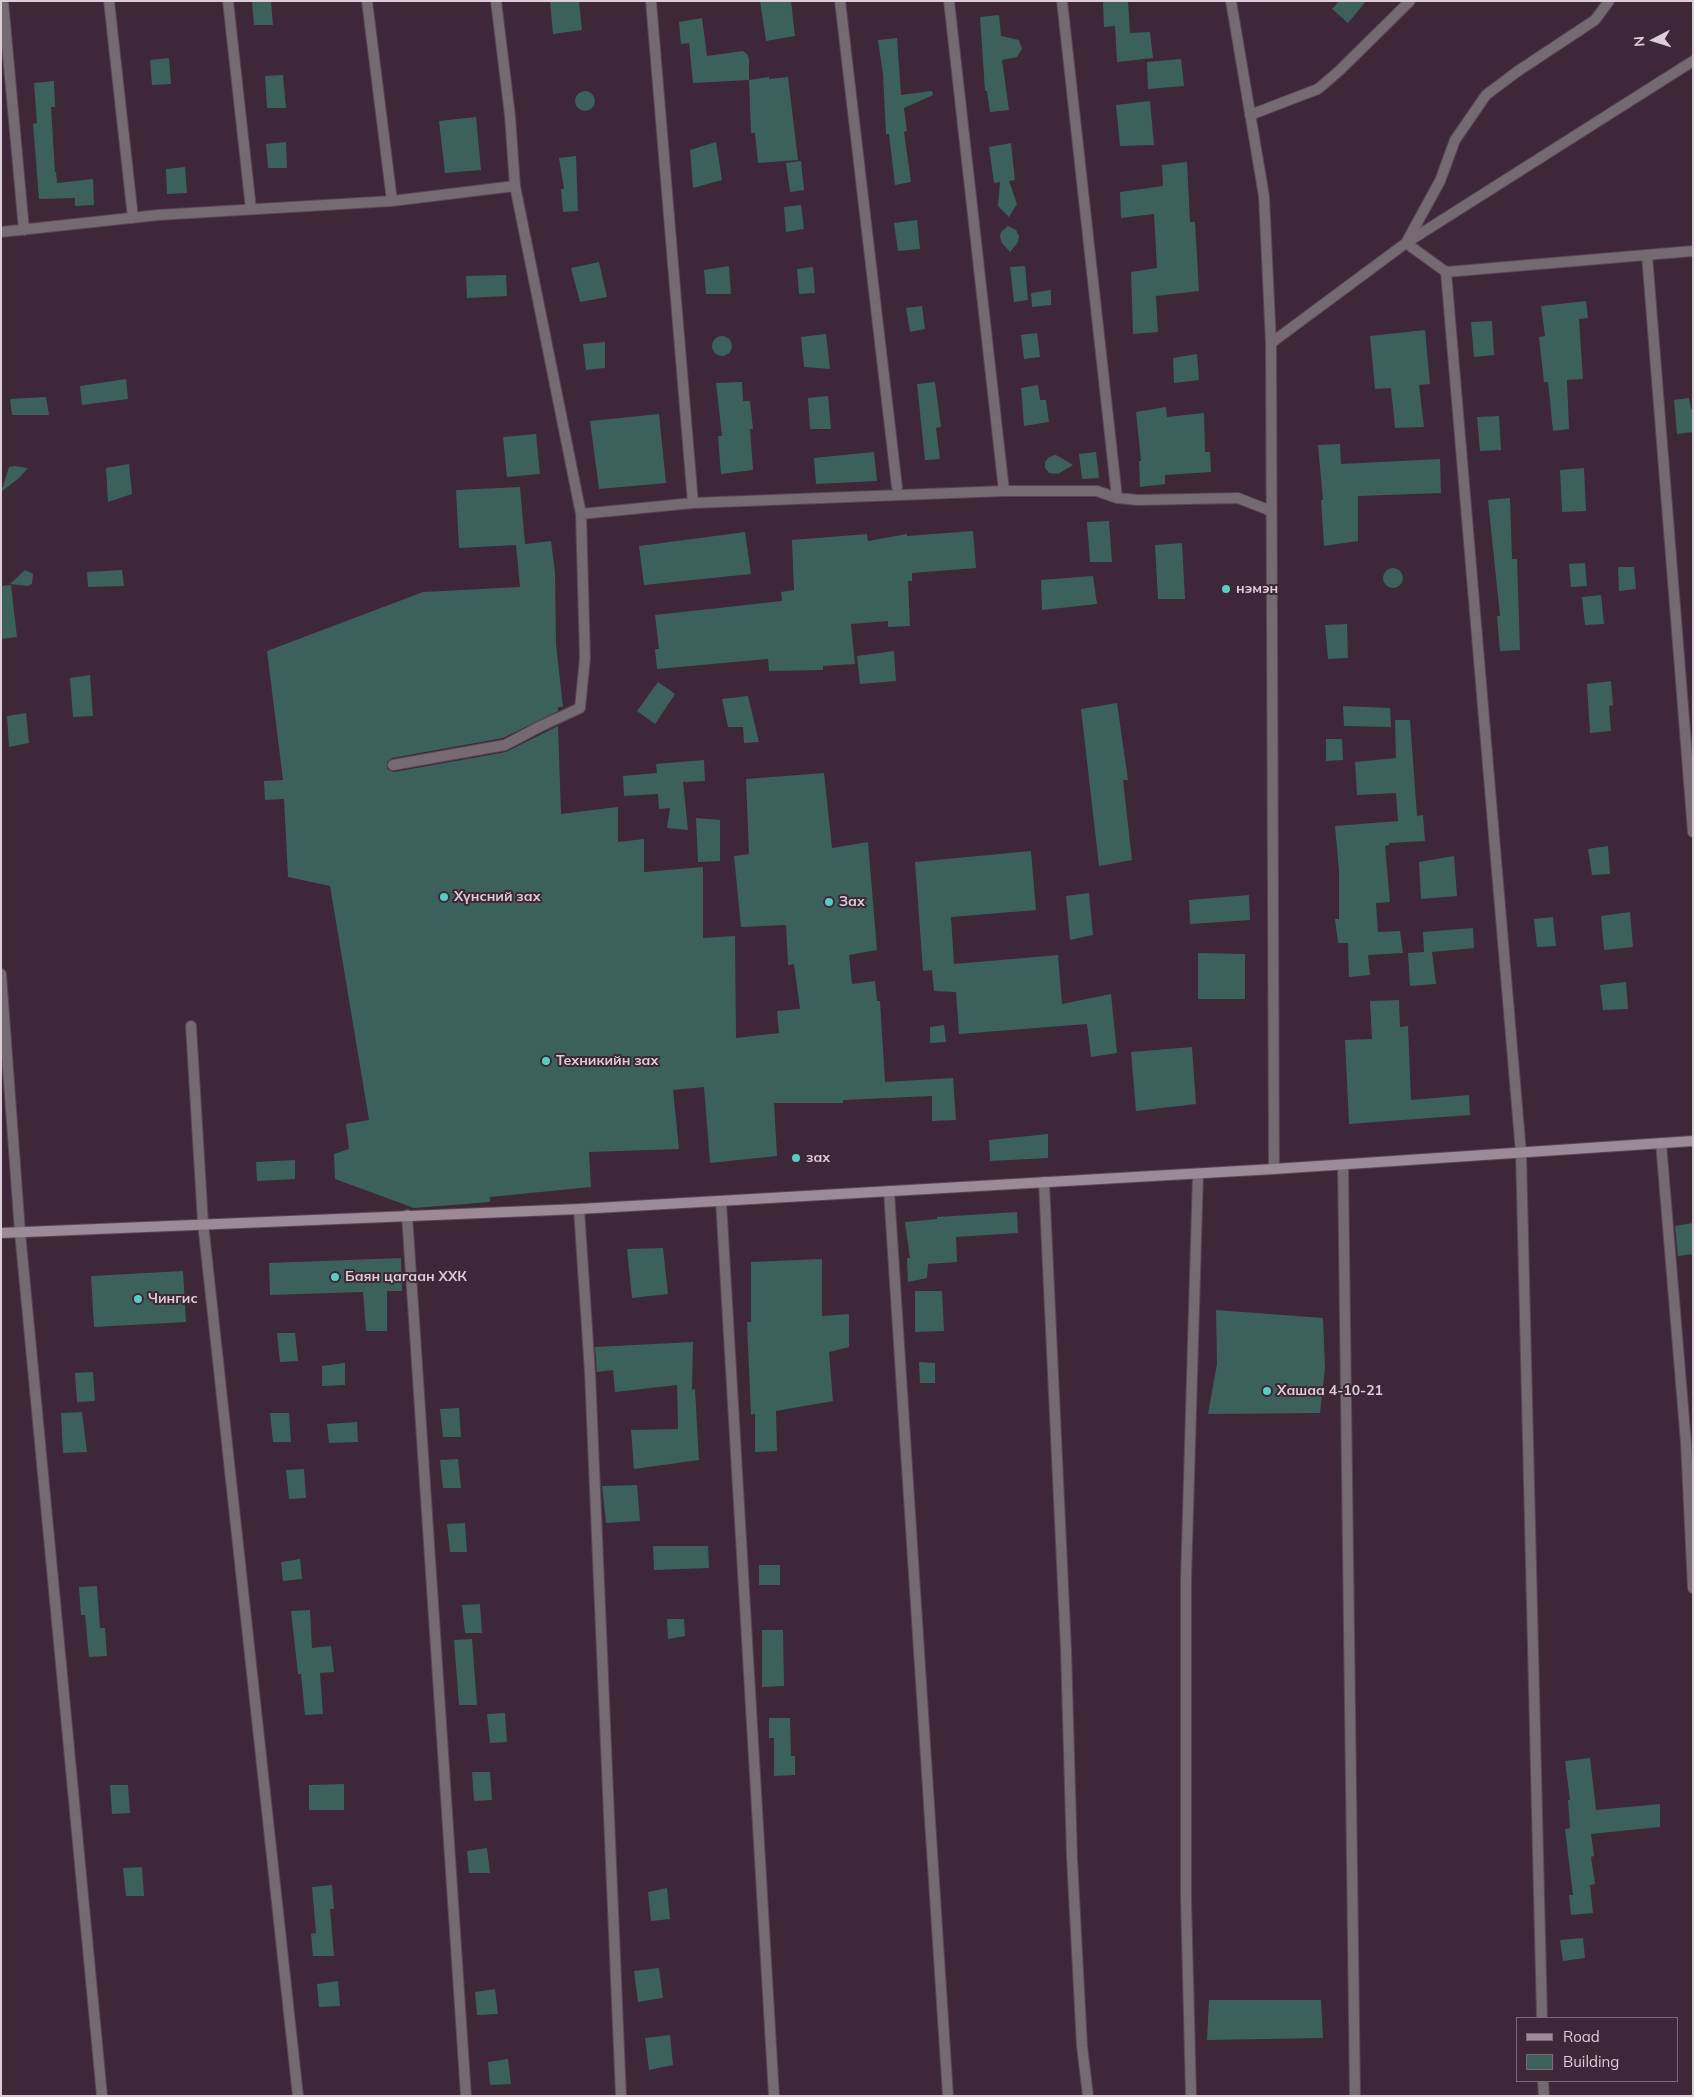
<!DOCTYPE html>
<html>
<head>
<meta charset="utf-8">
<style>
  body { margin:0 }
  #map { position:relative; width:1694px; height:2097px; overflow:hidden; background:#3d2738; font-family:Mulish,sans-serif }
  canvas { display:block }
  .frame { position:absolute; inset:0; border:2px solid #dccdd8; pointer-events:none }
  .legend { position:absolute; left:1516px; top:2017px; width:162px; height:65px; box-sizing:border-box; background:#3d2738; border:1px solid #7d6978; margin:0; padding:6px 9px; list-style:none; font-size:15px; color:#dccdd8 }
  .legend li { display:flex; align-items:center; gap:10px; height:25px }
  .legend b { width:25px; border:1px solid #7d6978 }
  .north { position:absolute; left:1629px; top:15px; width:50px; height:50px; -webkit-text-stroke:4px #3d2738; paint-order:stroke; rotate:265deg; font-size:14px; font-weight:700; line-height:20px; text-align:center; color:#dccdd8 }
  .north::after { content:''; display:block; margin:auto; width:18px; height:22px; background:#dccdd8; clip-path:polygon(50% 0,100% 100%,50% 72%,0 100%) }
</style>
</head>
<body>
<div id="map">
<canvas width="1694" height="2097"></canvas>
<div class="frame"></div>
<ul class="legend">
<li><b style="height:6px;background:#9c8a98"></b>Road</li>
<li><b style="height:14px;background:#3c615c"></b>Building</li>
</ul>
<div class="north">N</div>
</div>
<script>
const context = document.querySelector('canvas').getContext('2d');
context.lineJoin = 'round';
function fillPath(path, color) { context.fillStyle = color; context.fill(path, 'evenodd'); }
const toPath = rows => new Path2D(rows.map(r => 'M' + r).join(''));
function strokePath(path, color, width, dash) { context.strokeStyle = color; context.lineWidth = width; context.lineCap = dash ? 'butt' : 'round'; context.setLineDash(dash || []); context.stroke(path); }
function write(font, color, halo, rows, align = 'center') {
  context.font = font + ' Mulish,sans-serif'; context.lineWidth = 4; context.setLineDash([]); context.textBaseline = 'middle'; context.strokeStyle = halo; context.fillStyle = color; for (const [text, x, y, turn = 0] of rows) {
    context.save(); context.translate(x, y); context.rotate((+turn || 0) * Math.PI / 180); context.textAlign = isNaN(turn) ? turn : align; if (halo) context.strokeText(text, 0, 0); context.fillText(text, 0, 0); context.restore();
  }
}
fillPath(toPath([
  [252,1,271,1,273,25,254,25],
  [550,1,579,1,582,30,553,34],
  [760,1,791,1,795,36,766,41],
  [1103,1,1128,1,1130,33,1150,32,1153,58,1117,62,1115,26,1104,27],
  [1339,1,1366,1,1348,23,1332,9],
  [999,15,1001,36,1019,40,1022,49,1017,57,1002,60,1009,110,990,112,987,91,985,91,980,17],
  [702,18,707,56,743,51,747,54,749,59,749,80,769,77,769,79,788,77,798,160,758,163,755,133,751,133,749,80,693,83,689,43,681,44,679,22],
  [897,38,901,95,932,91,933,95,904,108,907,131,904,132,911,182,895,185,889,134,886,134,883,74,878,40],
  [169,58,171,84,152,85,150,60],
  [1181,59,1184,86,1148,89,1147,62],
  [283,75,286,108,267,108,265,76],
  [54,81,55,107,51,107,55,172,56,172,57,183,93,179,94,205,75,206,75,198,39,199,33,124,37,123,34,83],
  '575 101a10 10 0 1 1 20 0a10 10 0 1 1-20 0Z',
  [1150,101,1154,145,1120,146,1116,105],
  [476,117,481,170,445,173,439,121],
  [286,142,287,168,268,168,266,144],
  [716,142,722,180,693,188,690,150],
  [1011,143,1015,180,1009,181,1017,204,1009,217,998,206,1000,182,994,183,989,147],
  [576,156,578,211,563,212,561,189,564,189,559,158],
  [801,161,804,190,790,192,786,163],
  [1187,162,1190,222,1195,222,1199,291,1156,296,1158,332,1133,334,1131,272,1157,268,1154,214,1121,218,1120,192,1163,186,1162,165],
  [185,167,187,193,167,194,166,169],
  [801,205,804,229,786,232,784,207],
  [917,220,920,249,898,251,894,223],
  [1008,226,1016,230,1019,236,1018,242,1010,252,1002,243,1000,237,1001,232],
  [599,262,607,297,580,302,571,268],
  [729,266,731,294,706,294,704,270],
  [1025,266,1028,300,1014,302,1010,267],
  [813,267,815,293,799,294,797,269],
  [506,275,507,296,467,298,466,276],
  [1051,290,1051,305,1032,307,1031,293],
  [1586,301,1588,318,1579,319,1583,379,1567,380,1569,429,1553,431,1548,382,1544,382,1539,337,1545,336,1541,306],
  [922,306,925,329,910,332,906,308],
  [1492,321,1494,355,1474,357,1471,322],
  [1425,330,1430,384,1419,385,1424,427,1395,428,1391,388,1375,389,1370,336],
  [1037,333,1040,357,1024,359,1021,335],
  [826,334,830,369,804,367,801,337],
  '712 346a10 10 0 1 1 20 0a10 10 0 1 1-20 0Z',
  [605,342,605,368,586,370,583,344],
  [1197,354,1199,380,1174,383,1173,358],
  [126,379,128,399,82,405,80,386],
  [742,382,743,401,750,401,753,429,750,429,753,470,721,474,718,436,722,436,716,383],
  [935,382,941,427,936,428,940,459,925,460,917,384],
  [1038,385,1040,400,1046,400,1049,422,1024,426,1021,388],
  [828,396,831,429,810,429,808,398],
  [46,397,49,415,12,415,10,399],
  [1689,398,1691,409,1693,409,1693,432,1677,434,1674,400],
  [1166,407,1167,417,1204,413,1205,452,1210,452,1211,472,1165,475,1165,484,1140,487,1139,461,1141,461,1136,412],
  [659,414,666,483,599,489,590,421],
  [1499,416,1501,450,1480,451,1477,417],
  [536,434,540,474,507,477,503,437],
  [1340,444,1341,464,1440,459,1441,493,1358,496,1358,541,1324,546,1321,500,1323,500,1318,445],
  [874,452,877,481,816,484,814,458],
  [1096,452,1099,478,1082,479,1079,454],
  [1055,455,1058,456,1073,465,1058,474,1049,473,1045,468,1045,462,1049,457],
  [129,464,132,494,108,502,106,468],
  [14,466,28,468,19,478,1,492,9,467],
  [1584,468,1586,511,1562,512,1560,470],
  [520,487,525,544,551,541,555,572,556,644,563,707,558,707,558,711,503,738,392,758,387,762,387,769,394,772,506,752,558,726,561,814,618,807,618,842,644,839,644,872,703,867,703,938,735,936,736,1038,779,1033,777,1011,800,1009,794,964,788,965,786,925,741,927,734,856,749,854,746,779,824,773,832,848,868,842,877,950,849,955,852,984,875,981,877,1001,880,1001,885,1082,953,1078,956,1120,932,1121,932,1096,843,1100,843,1103,774,1103,777,1156,710,1163,704,1087,673,1090,679,1149,589,1152,591,1187,490,1197,490,1202,414,1208,335,1179,334,1154,349,1149,346,1124,369,1120,330,886,288,877,284,799,265,800,264,781,283,780,267,651,423,592,520,587,516,545,459,548,456,490],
  [1510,498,1512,559,1517,559,1520,650,1500,651,1497,616,1500,616,1488,500],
  [1109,521,1112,562,1090,562,1087,522],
  [973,531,976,568,912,573,912,581,908,581,910,626,888,627,888,621,851,624,855,664,823,666,823,670,769,671,768,659,657,669,655,649,659,649,655,615,782,601,781,592,794,590,792,540,867,534,868,541,907,534,907,536],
  [745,532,751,574,644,585,639,546],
  [1182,543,1185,599,1158,599,1155,545],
  [1585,563,1587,586,1571,587,1569,564],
  [1618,567,1634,567,1636,589,1619,591],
  '1383 578a10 10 0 1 1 20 0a10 10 0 1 1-20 0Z',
  [25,570,33,574,32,584,28,586,10,584],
  [122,570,124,586,88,587,87,572],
  [1093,576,1097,604,1042,610,1041,580],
  [11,585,17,637,1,639,1,586],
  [1601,595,1604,624,1585,625,1582,597],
  [1347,624,1348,658,1328,659,1325,625],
  [894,651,896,681,860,684,857,656],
  [90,675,93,716,73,717,70,678],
  [1611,681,1613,705,1609,706,1611,731,1590,733,1587,684],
  [658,682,675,694,655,724,637,711],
  [748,696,759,742,744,743,743,727,728,727,722,699],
  [1117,703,1128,780,1123,780,1132,860,1099,866,1081,709],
  [1343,706,1390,708,1391,727,1344,726],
  [26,713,29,743,9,747,7,716],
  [1395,720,1410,720,1417,816,1423,815,1425,841,1389,843,1389,845,1385,846,1390,902,1376,903,1378,932,1400,931,1403,953,1368,955,1370,975,1349,977,1348,943,1338,943,1335,919,1339,919,1339,870,1335,826,1398,821,1396,793,1357,795,1355,762,1396,758],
  [1326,739,1342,739,1343,760,1326,761],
  [704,760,705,781,683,782,688,830,667,828,670,808,659,809,658,794,624,796,623,776,657,773,656,764],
  [696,818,720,820,720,861,698,862],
  [1608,846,1610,874,1592,875,1588,849],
  [1031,851,1036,910,951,917,954,964,1058,955,1062,1004,1111,994,1117,1053,1091,1057,1087,1024,959,1034,956,992,934,991,932,970,923,971,915,862],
  [1454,856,1457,896,1421,899,1419,862],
  [1089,893,1093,935,1070,940,1066,896],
  [1249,895,1250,920,1190,924,1189,900],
  [1630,912,1633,947,1604,950,1601,916],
  [1553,917,1556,946,1537,947,1534,919],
  [1473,928,1474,948,1432,952,1436,984,1410,986,1408,953,1424,952,1423,932],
  [1198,953,1245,954,1245,999,1198,999],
  [1626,982,1628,1009,1603,1010,1600,985],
  [1399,1000,1400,1027,1408,1026,1411,1100,1469,1095,1470,1115,1349,1124,1345,1040,1372,1039,1370,1001],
  [944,1025,946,1042,930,1043,930,1027],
  [1192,1047,1196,1104,1136,1111,1131,1052],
  [1048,1134,1048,1158,990,1161,989,1140],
  [295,1160,295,1179,257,1181,256,1162],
  [1017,1212,1018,1233,956,1237,957,1262,928,1264,927,1278,908,1282,907,1258,910,1258,905,1222,937,1219,937,1217],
  [1693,1223,1693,1254,1678,1256,1675,1226],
  [663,1248,668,1294,632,1298,627,1249],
  [401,1258,402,1291,387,1291,387,1331,366,1331,363,1292,270,1295,269,1263],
  [822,1259,822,1316,849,1314,849,1347,829,1352,833,1401,776,1411,777,1451,755,1452,755,1414,751,1415,747,1322,751,1322,751,1262],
  [183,1271,186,1322,94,1327,91,1276],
  [915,1291,942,1291,944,1331,915,1332],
  [1216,1310,1323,1318,1325,1368,1320,1413,1208,1414,1217,1364],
  [277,1333,295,1333,298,1361,280,1362],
  [693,1342,692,1390,695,1389,699,1460,634,1469,631,1430,678,1429,677,1385,615,1392,613,1370,597,1372,595,1347],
  [919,1362,935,1363,935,1383,920,1383],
  [345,1363,345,1385,322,1386,322,1366],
  [93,1372,95,1401,77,1402,75,1373],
  [459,1408,461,1437,443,1437,440,1409],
  [82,1412,87,1452,63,1453,61,1413],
  [270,1413,289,1413,291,1442,273,1442],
  [357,1422,358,1442,329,1443,327,1424],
  [458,1459,461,1488,443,1488,440,1460],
  [304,1469,306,1498,289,1499,286,1470],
  [637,1485,640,1521,606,1523,602,1486],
  [465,1523,467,1552,450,1552,447,1524],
  [653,1546,708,1546,709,1568,654,1570],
  [300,1559,302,1579,283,1581,281,1562],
  [759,1565,780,1565,780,1585,759,1585],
  [97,1586,100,1628,105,1628,107,1656,89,1657,85,1615,81,1615,79,1587],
  [480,1604,482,1633,465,1633,462,1605],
  [310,1610,312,1648,331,1646,334,1672,320,1673,323,1714,305,1715,301,1674,298,1674,291,1611],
  [667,1619,684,1619,685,1636,668,1639],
  [762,1630,783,1630,784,1686,762,1687],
  [472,1639,477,1705,459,1705,454,1640],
  [505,1713,507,1742,490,1743,487,1714],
  [769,1718,790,1718,791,1756,795,1756,795,1775,774,1776,774,1738,769,1738],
  [1590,1758,1596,1810,1660,1804,1660,1827,1591,1834,1594,1856,1591,1857,1595,1884,1590,1885,1593,1913,1571,1915,1569,1895,1573,1895,1565,1829,1570,1828,1568,1800,1570,1800,1565,1761],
  [472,1772,490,1772,492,1800,474,1801],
  [344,1784,344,1810,309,1810,309,1785],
  [110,1785,128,1785,130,1813,112,1814],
  [487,1848,490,1873,469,1873,467,1851],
  [142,1867,144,1896,126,1896,123,1868],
  [332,1885,334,1909,330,1909,334,1956,313,1956,311,1934,316,1933,312,1887],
  [667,1888,670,1919,651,1921,648,1892],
  [1583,1938,1585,1958,1563,1961,1560,1940],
  [659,1968,663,1998,638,2002,634,1971],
  [338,1981,340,2006,319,2007,317,1984],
  [495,1989,498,2014,477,2015,475,1992],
  [1209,2000,1321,2000,1323,2038,1207,2040],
  [670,2035,673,2065,649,2070,645,2038],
  [508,2059,511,2084,490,2085,488,2062]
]), '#3c615c');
const service = toPath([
  [1250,115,1318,89,1339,71,1410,1],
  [191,1026,203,1223]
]);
const minor = toPath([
  [3,1,24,230],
  [109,1,133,218],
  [228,1,251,209],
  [367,1,392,201],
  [651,1,693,503],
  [840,1,897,487],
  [949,1,1004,491],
  [1062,1,1117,498],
  [1693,61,1406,243,1446,272,1693,251],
  [1,232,158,215,392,201,515,186],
  [1647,255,1693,832],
  [1446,272,1521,1153,1542,2018],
  [1271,343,1406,243,1440,181,1455,140,1486,95,1518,71,1595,20,1609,1],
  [581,514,693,503,1004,491,1097,491,1117,498,1138,500,1238,498,1271,511],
  [393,765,505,745,541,726,580,708,585,658,581,514,515,186,510,116,496,1],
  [1661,1143,1686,1443,1693,1588],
  [1343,1165,1355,2096],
  [1044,1182,1066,1649,1072,1858,1082,2046,1088,2096],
  [889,1191,948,2096],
  [721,1201,774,2096],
  [579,1209,590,1373,621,2096],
  [407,1215,466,2096],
  [203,1223,298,2096],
  [20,1232,102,2096],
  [1543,2081,1544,2096],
  [1191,2096,1186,1899,1186,1579,1198,1174]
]);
const tertiary = toPath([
  [1231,1,1264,196,1271,343,1274,1169],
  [1,974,20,1232]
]);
const secondary = toPath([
  [1,1233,579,1209,1274,1169,1693,1141]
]);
strokePath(service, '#5a4555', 12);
strokePath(minor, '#5a4555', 12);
strokePath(tertiary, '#5a4555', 12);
strokePath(secondary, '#5a4555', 12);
strokePath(service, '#756972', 10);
strokePath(minor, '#756972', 10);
strokePath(tertiary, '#756972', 10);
strokePath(secondary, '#9c8a98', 10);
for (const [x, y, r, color] of [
  [1226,589,5,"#58cec0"],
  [444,897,5,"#58cec0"],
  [829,902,5,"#58cec0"],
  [546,1061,5,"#58cec0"],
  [796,1158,5,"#58cec0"],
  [335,1277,5,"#58cec0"],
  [138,1299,5,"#58cec0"],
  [1267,1391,5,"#58cec0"]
]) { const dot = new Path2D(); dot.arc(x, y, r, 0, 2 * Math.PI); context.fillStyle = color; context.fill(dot); strokePath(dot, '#3d2738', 2); }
write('bold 14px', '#dccdd8', '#3d2738', [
  ["нэмэн",1236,589],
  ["Хүнсний зах",454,897],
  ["Зах",839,902],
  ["Техникийн зах",556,1061],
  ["зах",806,1158],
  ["Баян цагаан ХХК",345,1277],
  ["Чингис",148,1299],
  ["Хашаа 4-10-21",1277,1391]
], 'left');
</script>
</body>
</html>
